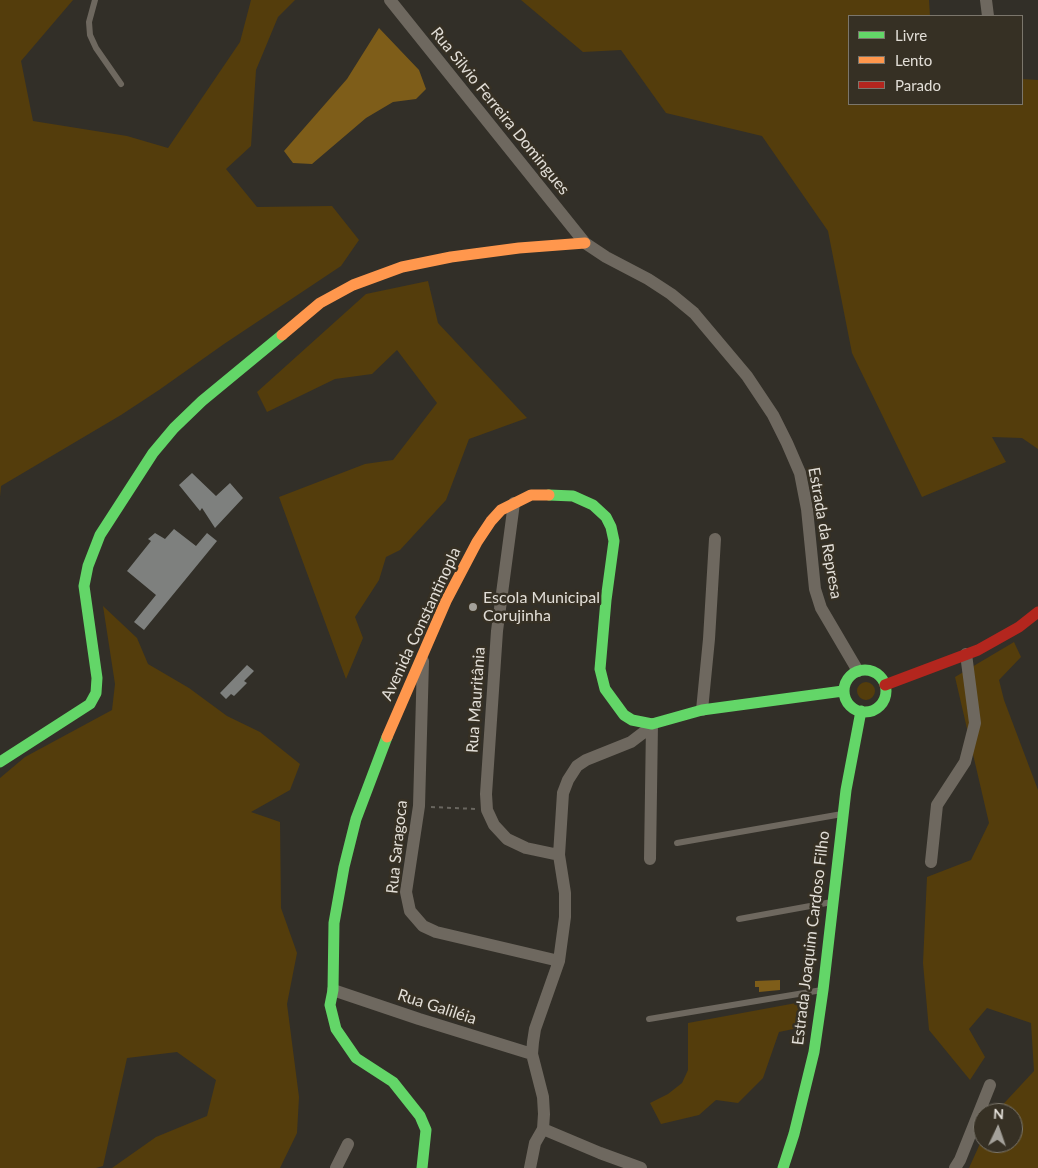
<!DOCTYPE html>
<html>
<head>
<meta charset="utf-8">
<style>
  body { margin:0 }
  #map { position:relative; width:1038px; height:1168px; overflow:hidden; background:#322f28; font-family:Lato,sans-serif }
  canvas { display:block }
  .legend { position:absolute; left:848px; top:15px; width:175px; height:90px; box-sizing:border-box; background:#363024; border:1px solid #7b766c; margin:0; padding:6px 9px; list-style:none; font-size:15px; color:#e2ded7 }
  .legend li { display:flex; align-items:center; gap:10px; height:25px }
  .legend b { width:25px; border:1px solid #7b766c }
  .north { position:absolute; left:973px; top:1103px; width:50px; height:50px; box-sizing:border-box; background:#363024; border:1px solid #7b766c; border-radius:50%; rotate:3deg; font-size:14px; font-weight:700; line-height:20px; text-align:center; color:#e2ded7 }
  .north::after { content:''; display:block; margin:auto; width:18px; height:22px; background:#a4a19a; clip-path:polygon(50% 0,100% 100%,50% 72%,0 100%) }
</style>
</head>
<body>
<div id="map">
<canvas width="1038" height="1168"></canvas>
<ul class="legend">
<li><b style="height:6px;background:#63d668"></b>Livre</li>
<li><b style="height:6px;background:#ff974d"></b>Lento</li>
<li><b style="height:6px;background:#b3261e"></b>Parado</li>
</ul>
<div class="north">N</div>
</div>
<script>
const context = document.querySelector('canvas').getContext('2d');
context.lineJoin = 'round';
function fillPath(path, color) { context.fillStyle = color; context.fill(path, 'evenodd'); }
const toPath = rows => new Path2D(rows.map(r => 'M' + r).join(''));
function strokePath(path, color, width, dash) { context.strokeStyle = color; context.lineWidth = width; context.lineCap = dash ? 'butt' : 'round'; context.setLineDash(dash || []); context.stroke(path); }
function write(font, color, halo, rows, align = 'center') {
  context.font = font + ' Lato,sans-serif'; context.lineWidth = 5; context.setLineDash([]); context.textBaseline = 'middle'; context.strokeStyle = halo; context.fillStyle = color; for (const [text, x, y, turn = 0] of rows) {
    context.save(); context.translate(x, y); context.rotate((+turn || 0) * Math.PI / 180); context.textAlign = isNaN(turn) ? turn : align; if (halo) context.strokeText(text, 0, 0); context.fillText(text, 0, 0); context.restore();
  }
}
fillPath(toPath([
  [0,0,73,0,21,61,33,121,127,136,168,148,240,42,251,0,295,0,278,17,256,70,251,146,226,169,257,207,332,206,359,240,341,266,224,344,159,390,121,415,1,486,0,497],
  [521,0,929,0,930,16,849,16,849,104,1022,104,1022,79,1038,80,1038,449,1022,438,992,437,1006,462,922,497,852,353,828,231,762,136,666,113,621,50,583,52],
  [428,281,438,323,527,418,469,439,446,500,400,550,386,557,379,580,355,617,363,638,346,679,279,497,365,464,393,460,437,403,397,350,372,374,335,379,267,412,257,392,366,294],
  [103,606,137,638,148,664,189,688,227,716,260,732,300,764,290,790,251,812,280,822,281,908,297,953,287,1004,299,1097,297,1133,280,1168,112,1168,156,1137,207,1116,216,1080,177,1052,127,1058,103,1166,96,1168,0,1168,0,778,25,757,112,710,115,684],
  [1014,642,1021,657,999,680,1004,700,1038,790,1038,1168,969,1168,983,1137,983,1143,1013,1143,1013,1113,995,1113,1034,1071,1031,1023,987,1008,969,1029,985,1057,970,1080,929,1030,923,963,927,877,971,860,989,823,955,677],
  '857 691a9 9 0 1 1 18 0a9 9 0 1 1-18 0Z',
  [807,1001,803,1027,779,1032,763,1078,738,1103,716,1100,699,1115,661,1124,650,1103,668,1094,682,1083,688,1070,688,1023]
]), '#543d0c');
fillPath(toPath([
  [379,28,419,70,426,89,416,99,393,102,366,118,312,164,293,163,284,151,347,79],
  [780,980,780,990,759,992,759,987,755,987,755,981]
]), '#7e5d19');
fillPath(toPath([
  [192,473,216,496,230,483,243,498,215,528,202,508,200,511,179,485],
  [174,529,196,546,207,533,217,541,144,630,134,622,156,595,127,571,151,541,148,539,155,533,165,539],
  [247,665,254,671,244,681,247,683,234,696,231,694,226,699,220,693]
]), '#7e807e');
strokePath(toPath([
  [431,807,476,809]
]), '#69665f', 2, [4, 4]);
strokePath(toPath([
  [95,0,89,22,90,35,96,48,121,84],
  [677,843,842,814],
  [739,919,832,902],
  [649,1019,822,990]
]), '#6e685f', 6);
strokePath(toPath([
  [390,0,585,243,606,257,648,279,671,294,694,313,747,376,773,415,787,443,800,473,807,509,815,589,821,608,858,671],
  [986,0,988,16],
  [514,503,497,631,486,794,487,810,494,825,507,839,526,848,559,855],
  [423,661,419,806,406,892,410,911,423,926,436,932,559,961],
  [702,710,709,639,715,539],
  [650,859,652,724],
  [931,862,937,805,965,762,975,723,966,654],
  [333,990,419,1019,532,1054],
  [543,1129,600,1153,641,1168],
  [336,1168,348,1144],
  [530,1168,535,1143,543,1129,544,1114,543,1097,532,1054,533,1042,535,1029,559,961,565,917,565,893,559,855,563,793,568,780,577,766,586,760,631,742,652,726],
  [955,1168,960,1160,990,1085]
]), '#6e685f', 12);
strokePath(toPath([
  [549,495,573,496,593,505,606,517,611,527,614,541,606,600,600,669,605,689,624,715,632,720,652,724,702,710,843,691],
  '844 691a21 21 0 1 1 42 0a21 21 0 1 1-42 0Z',
  [387,737,356,819,344,867,334,923,333,990,330,1005,336,1029,356,1058,393,1082,420,1116,426,1130,422,1168],
  [0,762,90,704,96,693,97,678,84,586,88,566,100,535,153,453,174,428,202,401,282,335],
  [783,1168,794,1134,814,1052,823,990,846,790,861,711]
]), '#63d668', 11);
strokePath(toPath([
  [282,335,320,303,353,285,402,267,451,257,519,248,585,243],
  [387,737,446,601,477,542,491,521,501,510,531,495,549,495]
]), '#ff974d', 11);
strokePath(toPath([
  [885,685,978,650,1019,627,1038,612]
]), '#b3261e', 11);
for (const [x, y, r, color] of [
  [473,607,5,"#a4a19a"]
]) { const dot = new Path2D(); dot.arc(x, y, r, 0, 2 * Math.PI); context.fillStyle = color; context.fill(dot); strokePath(dot, '#363024', 2); }
write('16px', '#e2ded7', '#363024', [
  ["Rua Silvio Ferreira Domingues",500,111,51],
  ["Estrada da Represa",825,533,80],
  ["Avenida Constantinopla",421,624,-65],
  ["Rua Mauritânia",476,700,-86],
  ["Rua Saragoca",397,847,-84],
  ["Estrada Joaquim Cardoso Filho",811,938,-83],
  ["Rua Galiléia",437,1007,18]
]);
write('16px', '#e2ded7', '#363024', [
  ["Escola Municipal",483,598],
  ["Corujinha",483,616]
], 'left');
</script>
</body>
</html>
